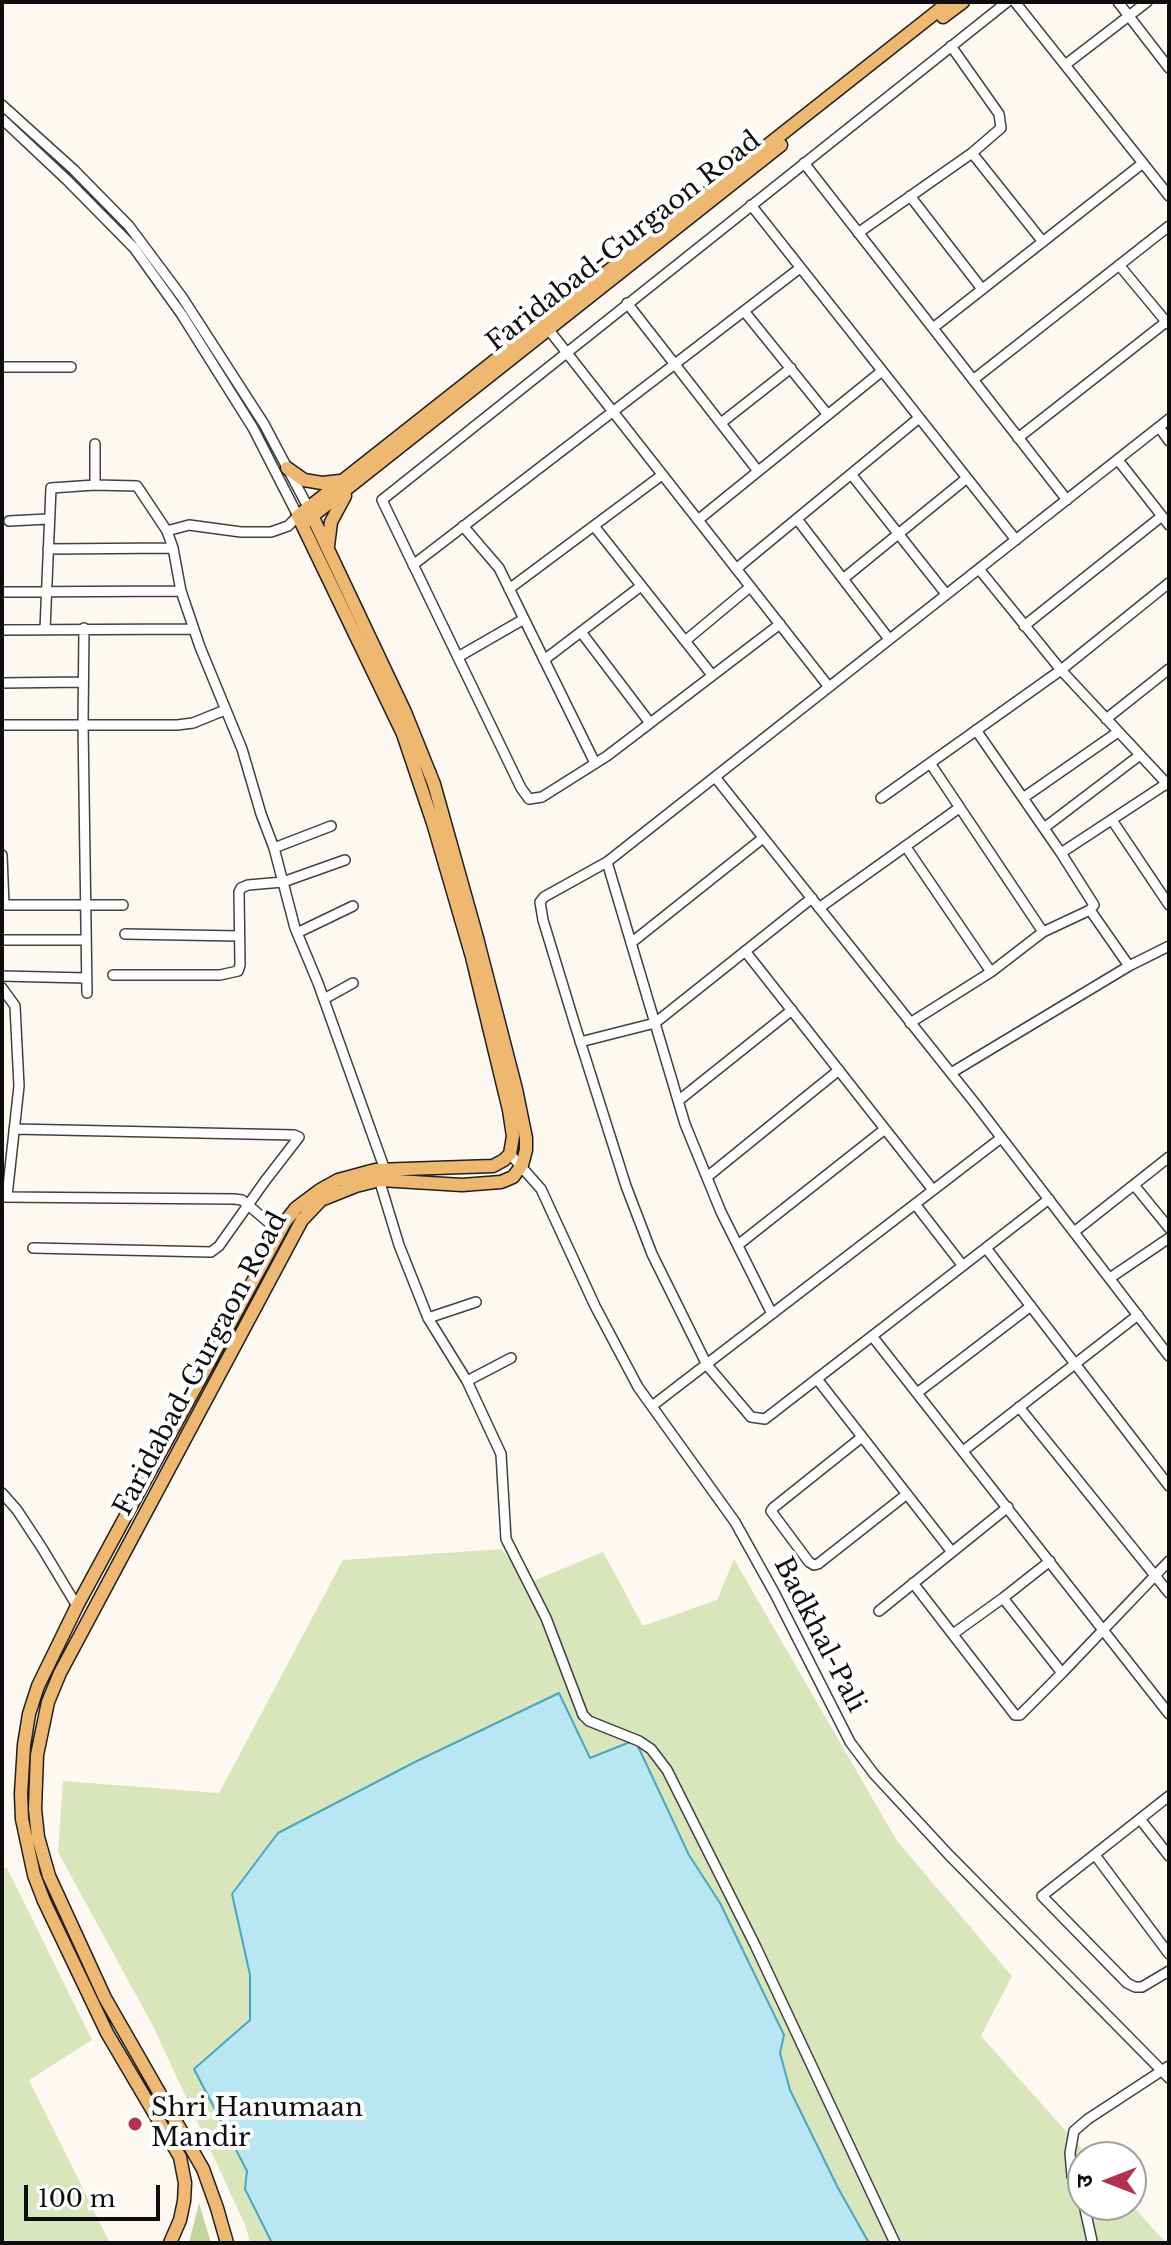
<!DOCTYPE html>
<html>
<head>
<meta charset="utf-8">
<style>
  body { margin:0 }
  #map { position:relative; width:1171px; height:2245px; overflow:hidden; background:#fef9f0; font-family:"Libre Baskerville","Noto Sans Devanagari",serif }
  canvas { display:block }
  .frame { position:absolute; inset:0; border:4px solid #0e0e0e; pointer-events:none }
  .north { position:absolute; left:1067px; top:2141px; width:80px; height:80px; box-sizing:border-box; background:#fff; border:2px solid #9f9f9f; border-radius:50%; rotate:270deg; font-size:22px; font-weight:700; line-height:32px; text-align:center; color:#0e0e0e }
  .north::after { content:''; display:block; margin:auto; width:28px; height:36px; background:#b4304e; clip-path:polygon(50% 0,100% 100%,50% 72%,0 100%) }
  .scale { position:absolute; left:24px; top:2185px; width:136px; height:36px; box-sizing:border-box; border:4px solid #0e0e0e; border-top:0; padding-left:10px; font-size:24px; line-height:28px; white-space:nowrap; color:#0e0e0e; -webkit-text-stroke:6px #fff; paint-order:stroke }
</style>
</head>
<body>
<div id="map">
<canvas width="1171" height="2245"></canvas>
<div class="frame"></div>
<div class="north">उ</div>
<div class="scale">100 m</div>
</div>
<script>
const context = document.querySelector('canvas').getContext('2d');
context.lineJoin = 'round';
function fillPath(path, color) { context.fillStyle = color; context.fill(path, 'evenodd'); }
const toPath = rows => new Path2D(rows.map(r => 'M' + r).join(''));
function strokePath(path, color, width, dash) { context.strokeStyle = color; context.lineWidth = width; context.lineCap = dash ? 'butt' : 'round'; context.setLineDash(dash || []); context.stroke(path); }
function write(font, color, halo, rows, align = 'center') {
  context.font = font + ' "Libre Baskerville",serif'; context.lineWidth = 8; context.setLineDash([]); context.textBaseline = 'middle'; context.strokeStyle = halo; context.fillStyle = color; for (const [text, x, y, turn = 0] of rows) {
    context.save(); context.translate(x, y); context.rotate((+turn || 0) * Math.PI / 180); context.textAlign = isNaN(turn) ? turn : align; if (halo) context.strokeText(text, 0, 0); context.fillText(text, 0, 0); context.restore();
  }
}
fillPath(toPath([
  [501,1549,531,1582,603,1552,643,1626,717,1600,734,1559,897,1841,1012,1976,981,2036,1089,2157,1083,2157,1083,2205,1131,2204,1166,2243,250,2243,246,2227,153,2026,58,1852,63,1781,219,1793,343,1560],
  [7,1868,92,2040,29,2080,110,2243,2,2243,2,1869]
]), '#d9e6bc');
fillPath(toPath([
  [199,2203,211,2243,189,2243]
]), '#c0d69c');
const water = toPath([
  [559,1693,590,1758,635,1740,689,1855,720,1903,784,2035,780,2053,790,2090,838,2188,869,2243,272,2243,245,2189,247,2171,194,2069,250,2020,250,1975,232,1894,278,1833,415,1762,559,1693]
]);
fillPath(water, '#b8e6f2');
strokePath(water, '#45a8c3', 2);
const minor = toPath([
  [1015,2,1169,196],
  [1118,2,1169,68],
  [1065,65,1147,2],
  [2,105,73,169,129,226,182,297,264,424,308,507],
  [2,119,67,180,134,248,182,315,253,428,298,516,288,526,271,532,241,532,189,525,167,531],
  [972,153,1043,242],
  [804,163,1067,500],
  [910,196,982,289],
  [751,205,1016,540],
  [858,233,972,153,1001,128,999,114,951,46],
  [1119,265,1168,324],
  [627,303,758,471],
  [744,311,828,415],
  [545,325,829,687],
  [933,328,1143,163],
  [2,367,71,367],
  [973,380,1169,226],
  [721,423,791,368],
  [1159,427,1169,441],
  [1018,438,1166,322],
  [95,444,95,485],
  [1118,460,1169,525],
  [851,474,946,594],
  [797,519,889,639],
  [698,520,882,371],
  [9,521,48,519],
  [463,526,499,568,595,763],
  [594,526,712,675],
  [48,549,173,548],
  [413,565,800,268],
  [736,569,919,418],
  [979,569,1061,670,1169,786],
  [843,579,967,478],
  [509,589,662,475],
  [2,592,181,591],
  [780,624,607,756,542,797,529,799,521,788,382,500,1007,2],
  [1024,626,1162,516],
  [84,628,83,724,87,993],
  [45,629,51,488,95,485,137,486,167,531,173,548,181,591,200,647,242,749,261,814,274,848,295,928,318,983,385,1170],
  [2,630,194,629],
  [581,632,650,723],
  [685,641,750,587],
  [458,657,524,619],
  [544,660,641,586],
  [2,683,83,682],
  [1106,719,1169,669],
  [2,725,177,725,193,723,225,710],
  [930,763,1043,932],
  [715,777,974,1102,1169,1356],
  [881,798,1061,670,1169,583],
  [1023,798,1118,732],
  [1112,820,1169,905],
  [1044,828,1140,755],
  [906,847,991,972],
  [274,848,331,826],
  [1061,853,1166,784],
  [2,855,4,905],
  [607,862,685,1124,721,1212,772,1314],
  [2,905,123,905],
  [819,908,959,808],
  [1090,910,1129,966,1169,946],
  [297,933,353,906],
  [125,934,239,936],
  [2,940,86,940],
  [631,943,763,838],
  [745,951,933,1190],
  [113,975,220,975,238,971,240,965,239,892,241,888,248,885,283,882,345,860],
  [2,976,86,978],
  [2,988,15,1006,19,1086,7,1196],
  [324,999,353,983],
  [910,1023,991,972,1043,932,1090,910,1094,905,1061,853,976,730],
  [580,1042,655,1023,812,898],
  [951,1073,1129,966],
  [678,1101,792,1010],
  [14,1129,294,1135,299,1137,265,1181,219,1246,211,1252,33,1248],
  [510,1154,541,1189,595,1306,638,1387,735,1522,775,1594,850,1742,874,1774,949,1855,1169,2078],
  [378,1176,399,1245,428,1318,467,1381,501,1454,506,1539,546,1618,583,1715,589,1721,639,1741,651,1749,667,1770,755,1945,895,2243],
  [707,1177,839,1070],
  [1134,1185,1169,1228],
  [2,1197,234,1199,242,1200,280,1232],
  [1049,1199,765,1419,751,1417,707,1365,652,1254,626,1186,575,1025,543,920,540,902,544,897,607,862,1169,419],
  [915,1204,963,1266],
  [1074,1232,1169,1157],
  [738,1245,885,1129],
  [986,1248,1169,1486],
  [1110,1278,1169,1238],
  [428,1318,476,1302],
  [872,1336,1169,1714],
  [817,1379,952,1552],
  [467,1381,511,1358],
  [917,1393,1031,1306],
  [652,1406,1001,1138],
  [1019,1407,1169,1593],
  [862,1437,773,1508,771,1511,809,1562,814,1565,818,1564,907,1494],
  [963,1451,1138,1315],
  [2,1493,17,1510,42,1548,77,1606],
  [913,1583,1015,1715,1020,1715,1062,1673,1169,1561],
  [1003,1598,1062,1673],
  [879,1611,1008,1507],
  [953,1634,1003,1598,1050,1561],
  [1169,1796,1042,1896,1127,1983,1135,1987,1142,1987,1169,1971],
  [1140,1819,1169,1856],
  [1095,1855,1169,1954],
  [1083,2203,1072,2176,1070,2153,1074,2131,1088,2119,1169,2066],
  [1084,2205,1092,2241]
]);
const major = toPath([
  [943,17,963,2],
  [287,468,304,480,322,483,340,481],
  [306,521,781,145],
  [328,546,331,522,345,496],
  [170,2243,180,2220,184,2201,185,2183,180,2157,107,2033,44,1901,34,1875,22,1819,21,1794,24,1745,29,1714,38,1686,77,1606,285,1222,296,1208,320,1190,338,1180,375,1170,493,1166,504,1160,510,1154,513,1136,509,1110,472,957,433,823,403,734,298,516,949,2],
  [227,2243,217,2208,203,2169,105,1998,49,1876,38,1837,35,1809,37,1755,48,1702,60,1673,302,1220,321,1200,356,1186,380,1180,462,1185,501,1182,513,1177,522,1165,526,1150,526,1138,516,1089,476,934,434,784,405,712,308,507]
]);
strokePath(minor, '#414141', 12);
strokePath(major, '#1f1f1f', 15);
strokePath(minor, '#fff', 9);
strokePath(major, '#eeb870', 12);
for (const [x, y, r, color] of [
  [135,2124,8,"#b4304e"]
]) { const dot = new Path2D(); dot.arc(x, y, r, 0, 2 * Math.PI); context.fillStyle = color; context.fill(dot); strokePath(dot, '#fff', 3); }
write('26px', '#0e0e0e', '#fff', [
  ["Faridabad-Gurgaon Road",624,242,-38],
  ["Faridabad-Gurgaon Road",201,1364,-62],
  ["Badkhal-Pali",819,1635,63]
]);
write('26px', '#0e0e0e', '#fff', [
  ["Shri Hanumaan",151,2109],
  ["Mandir",151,2139]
], 'left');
</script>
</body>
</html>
